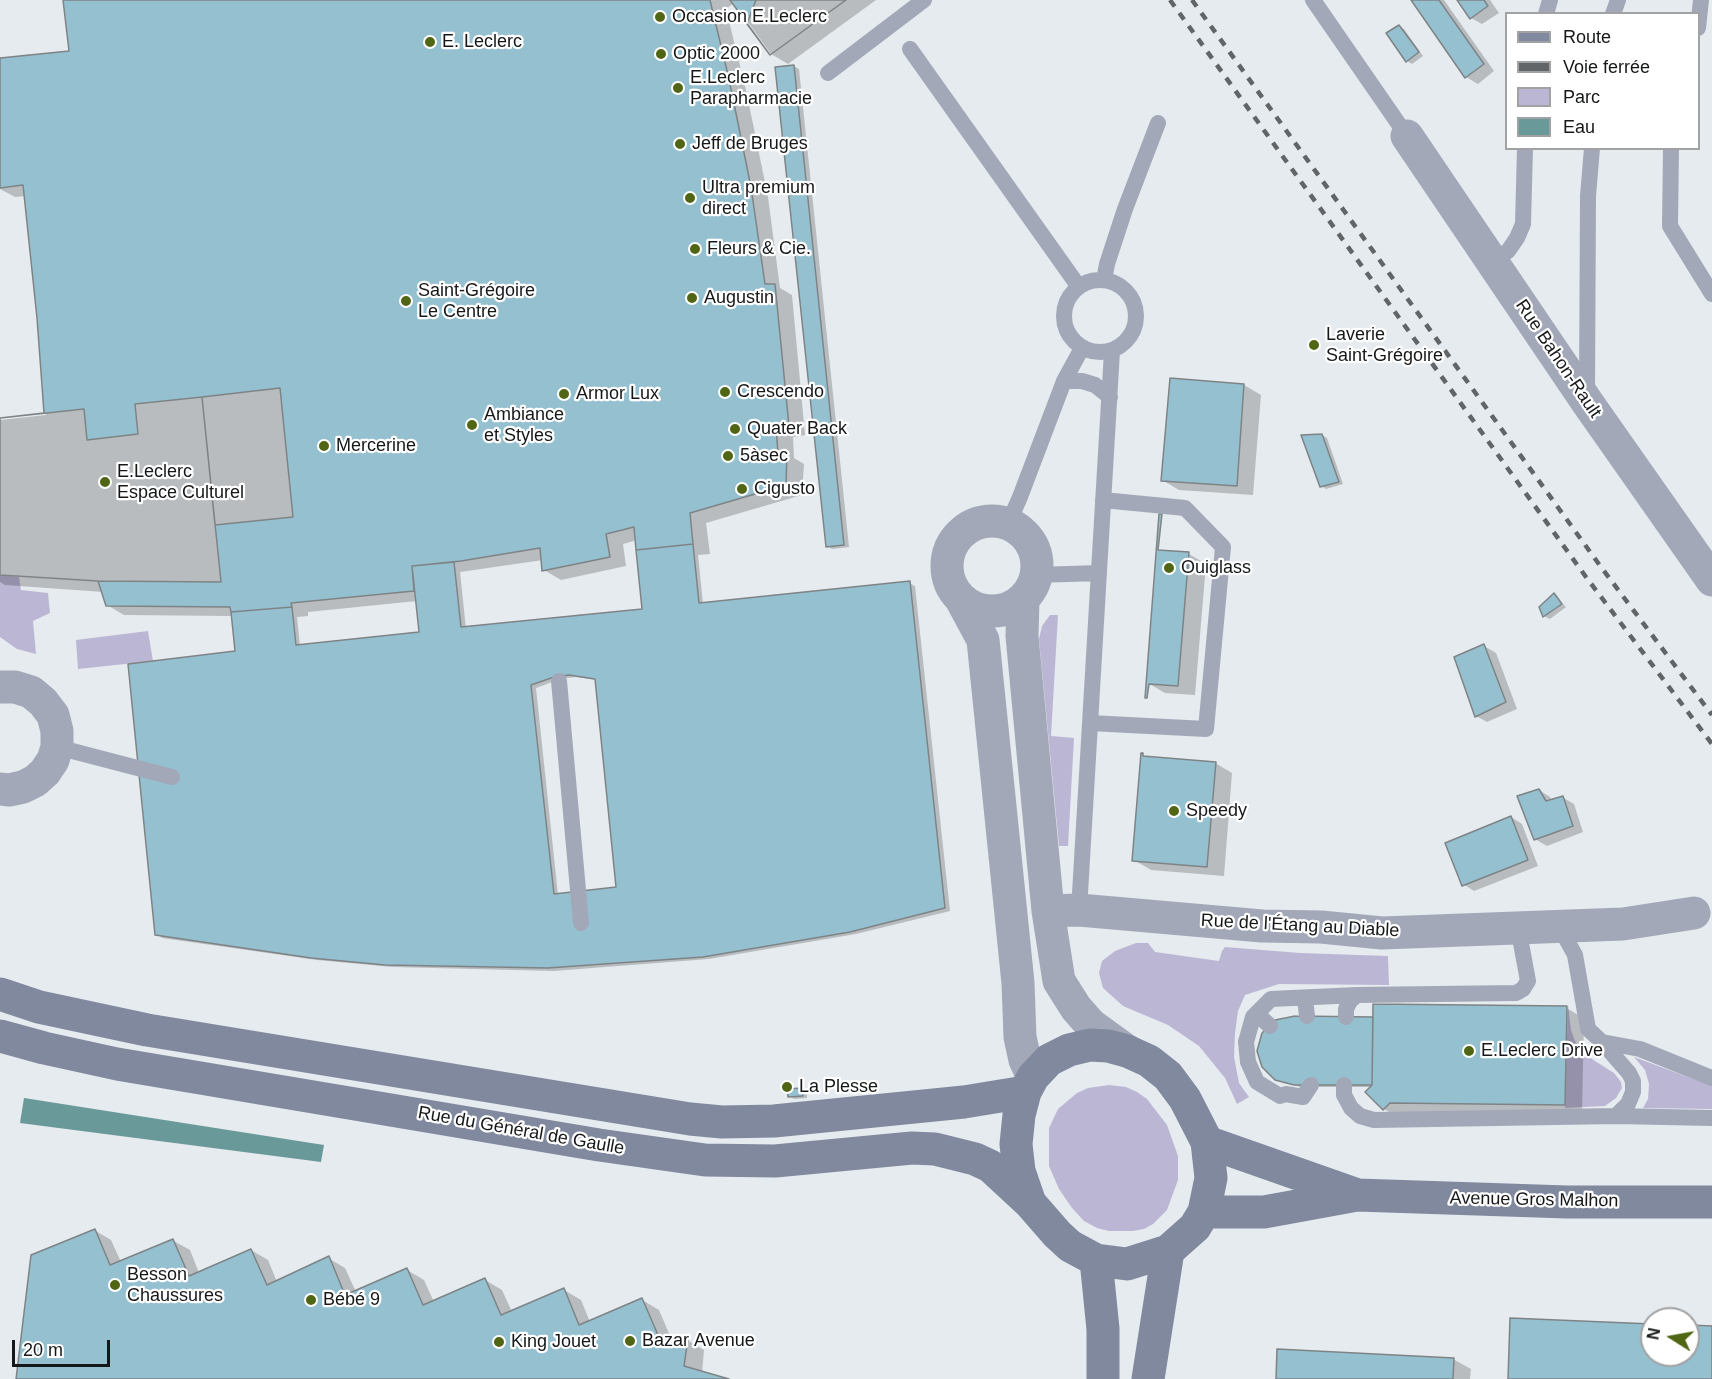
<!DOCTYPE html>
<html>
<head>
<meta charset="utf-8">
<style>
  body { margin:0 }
  #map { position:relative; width:1712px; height:1379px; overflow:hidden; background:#e6ebef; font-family:Arial,sans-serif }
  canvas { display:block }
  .legend { position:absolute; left:1505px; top:12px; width:195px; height:138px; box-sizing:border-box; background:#fff; border:2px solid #a1a2a3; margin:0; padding:8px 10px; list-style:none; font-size:18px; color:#151718 }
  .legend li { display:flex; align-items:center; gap:12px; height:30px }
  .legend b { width:30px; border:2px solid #a1a2a3 }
  .north { position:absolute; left:1640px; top:1307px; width:60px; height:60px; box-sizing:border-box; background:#fff; border:2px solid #a1a2a3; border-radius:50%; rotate:281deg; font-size:16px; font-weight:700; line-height:24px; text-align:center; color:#151718 }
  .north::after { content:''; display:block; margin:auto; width:21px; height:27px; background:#506614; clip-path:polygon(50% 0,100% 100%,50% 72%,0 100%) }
  .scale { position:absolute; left:12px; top:1340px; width:98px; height:27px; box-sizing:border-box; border:3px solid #151718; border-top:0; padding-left:8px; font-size:18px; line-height:21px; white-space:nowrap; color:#151718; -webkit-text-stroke:4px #fff; paint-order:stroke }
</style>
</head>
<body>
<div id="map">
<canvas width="1712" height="1379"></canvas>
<ul class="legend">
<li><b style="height:8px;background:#81899f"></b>Route</li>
<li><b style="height:8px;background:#626567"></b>Voie ferrée</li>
<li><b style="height:16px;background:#bcb6d5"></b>Parc</li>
<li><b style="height:16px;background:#6a999a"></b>Eau</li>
</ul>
<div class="north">N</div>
<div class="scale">20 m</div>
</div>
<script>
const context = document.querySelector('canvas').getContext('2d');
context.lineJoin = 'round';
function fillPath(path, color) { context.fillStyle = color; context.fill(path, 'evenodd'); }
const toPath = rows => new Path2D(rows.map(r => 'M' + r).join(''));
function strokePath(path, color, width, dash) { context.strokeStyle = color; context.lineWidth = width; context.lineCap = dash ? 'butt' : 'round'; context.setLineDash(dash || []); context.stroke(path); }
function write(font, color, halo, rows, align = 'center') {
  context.font = font + ' Arial,sans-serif'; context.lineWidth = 4.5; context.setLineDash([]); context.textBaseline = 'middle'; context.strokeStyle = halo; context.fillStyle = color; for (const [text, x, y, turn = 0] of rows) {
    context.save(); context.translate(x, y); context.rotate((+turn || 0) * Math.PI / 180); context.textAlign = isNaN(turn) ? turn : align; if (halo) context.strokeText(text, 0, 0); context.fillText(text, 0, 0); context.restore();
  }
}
fillPath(toPath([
  [0,575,19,577,21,590,48,593,50,613,33,621,36,654,17,649,0,637],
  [1050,615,1058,615,1051,736,1074,738,1068,846,1059,846,1039,639,1042,626],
  [148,631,153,661,78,669,76,640],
  [1136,943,1148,943,1155,952,1219,961,1222,951,1225,947,1300,953,1388,956,1389,985,1279,984,1245,995,1238,1011,1235,1033,1234,1057,1239,1083,1249,1097,1237,1104,1225,1078,1199,1046,1168,1025,1123,1006,1103,988,1099,973,1102,961,1115,951],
  [1568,1005,1571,1030,1575,1041,1584,1054,1614,1073,1621,1082,1622,1088,1616,1098,1605,1106,1565,1108],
  [1634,1057,1712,1086,1712,1109,1643,1108,1648,1099,1649,1084,1645,1070],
  [1109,1085,1126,1087,1137,1092,1147,1099,1167,1125,1178,1156,1178,1180,1167,1210,1153,1224,1144,1229,1133,1231,1109,1231,1097,1228,1084,1221,1072,1208,1059,1189,1049,1166,1049,1128,1058,1109,1077,1093,1088,1088]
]), '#bcb6d5');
fillPath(toPath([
  [24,1098,324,1145,321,1162,20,1123]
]), '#6a999a');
fillPath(toPath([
  [65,0,876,0,788,64,771,54,734,3,726,9,746,90,768,197,780,288,792,295,805,435,793,437,794,458,804,464,802,495,706,523,710,554,698,555,703,604,909,583,915,586,950,911,856,934,709,959,554,971,392,967,317,960,162,938,157,934,237,652,233,616,124,615,107,605,103,592,5,585,0,582,0,420,46,415,39,318,26,196,15,197,0,189,0,60,70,53],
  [637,540,644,610,466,629,460,572,543,560,544,570,561,580,626,566,623,544],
  [417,601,421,634,300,646,297,617,308,616,308,612],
  [576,677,596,680,618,888,558,895,536,688,560,679],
  [1413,0,1444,0,1494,71,1478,84,1466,77],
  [1459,0,1490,0,1499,13,1482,24,1471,18],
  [1399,26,1404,29,1423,56,1412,64,1407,61,1388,34],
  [794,66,799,69,849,547,832,549,827,546],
  [1171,379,1244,385,1261,395,1253,495,1179,490,1162,480],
  [1322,435,1327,438,1343,484,1326,489,1321,486],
  [1189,554,1206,564,1195,695,1165,693,1148,683],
  [1554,595,1566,607,1550,619,1544,616],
  [1484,646,1496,653,1517,709,1487,722,1476,716],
  [1215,763,1232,773,1224,876,1151,870,1134,860],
  [1539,790,1550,797,1552,801,1562,797,1574,804,1583,832,1547,846,1535,839],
  [1511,817,1522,824,1538,866,1474,891,1463,884],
  [1566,1008,1584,1018,1582,1114,1401,1119,1384,1109,1372,1087,1300,1087,1275,1079,1374,1019],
  [802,1090,807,1093,807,1098,794,1099,789,1096],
  [94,1230,111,1240,121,1262,172,1240,190,1250,199,1273,251,1250,268,1260,277,1282,328,1258,345,1268,356,1292,407,1270,424,1280,434,1302,485,1280,502,1290,512,1312,564,1290,581,1300,590,1322,642,1300,659,1310,671,1338,687,1340,704,1350,702,1373,724,1379,17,1379],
  [1453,1359,1471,1369,1470,1379,1278,1379]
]), '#0003');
const building = toPath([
  [63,0,710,0,729,79,751,187,765,284,775,284,789,426,776,427,778,453,787,452,786,485,690,513,693,544,636,550,634,527,606,534,610,557,542,571,540,548,461,561,412,566,414,591,291,603,292,607,231,612,230,607,106,606,98,581,0,575,0,418,44,413,37,318,23,185,0,188,0,58,69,51,63,0],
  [730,0,846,0,770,55,730,0],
  [756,0,846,0,770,55,747,24,756,0],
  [1411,0,1439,0,1484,64,1465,78,1411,0],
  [1457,0,1484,0,1488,6,1470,19,1457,0],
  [1399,25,1419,52,1406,62,1386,33,1399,25],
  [794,65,844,545,826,547,775,67,794,65],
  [1170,378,1244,384,1237,486,1161,481,1170,378],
  [280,388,293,517,215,525,202,397,280,388],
  [202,397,221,582,98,581,0,575,0,418,84,409,87,440,138,434,135,404,202,397],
  [1322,434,1339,482,1320,487,1301,435,1322,434],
  [1159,514,1162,514,1158,550,1189,552,1178,686,1149,684,1147,698,1145,698,1159,514],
  [693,544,699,603,910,581,945,908,850,932,703,957,548,968,385,965,311,958,155,935,128,664,235,651,231,612,292,607,296,645,419,632,412,566,454,562,461,627,642,609,636,550,693,544],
  [569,675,595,679,616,887,554,894,531,685,554,677,569,675],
  [1554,593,1562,604,1543,617,1539,607,1554,593],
  [1484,644,1506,702,1475,717,1454,657,1484,644],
  [1141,753,1143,753,1143,756,1216,762,1207,867,1132,861,1141,753],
  [1539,789,1546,801,1563,796,1573,826,1534,840,1517,796,1539,789],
  [1511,816,1528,860,1462,886,1445,843,1511,816],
  [1373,1004,1567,1006,1565,1105,1390,1103,1383,1110,1365,1092,1372,1085,1373,1004],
  [1295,1016,1373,1017,1372,1085,1294,1085,1275,1080,1262,1067,1257,1051,1262,1033,1275,1020,1295,1016],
  [802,1088,803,1096,788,1097,787,1089,802,1088],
  [95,1229,110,1265,173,1239,189,1276,251,1249,267,1285,329,1256,345,1295,407,1268,423,1305,485,1278,501,1315,564,1288,579,1325,642,1298,658,1335,688,1339,684,1366,729,1379,16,1379,31,1255,95,1229],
  [1510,1318,1652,1324,1652,1355,1688,1355,1688,1325,1712,1326,1712,1379,1508,1379,1510,1318],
  [1277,1349,1454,1358,1453,1379,1276,1379,1277,1349]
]);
fillPath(building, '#95c0d0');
strokePath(building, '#7e8486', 1.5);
strokePath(toPath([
  [1313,0,1407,136],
  [1546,14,1550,0],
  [1613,14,1618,0],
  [1698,28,1701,0],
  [910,49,1079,287],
  [828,73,924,0],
  [1671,148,1670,226,1712,294],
  [1492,262,1508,251,1517,238,1523,224,1525,148],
  '1064 316a36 36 0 1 1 72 0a36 36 0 1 1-72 0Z',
  [1104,280,1107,264,1125,209,1158,123],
  [1064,381,1082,381,1095,385,1110,397],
  [1587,393,1588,196,1592,148],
  [1008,524,1020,497,1064,381,1082,348],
  [1036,575,1099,573],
  [559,681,581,923],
  [1090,723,1206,729,1223,547,1185,508,1103,500],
  [57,747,172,777],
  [1079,910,1112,351],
  [1559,926,1575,955,1588,1029,1602,1042,1629,1073,1633,1081,1633,1092,1628,1104,1616,1116],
  [1305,998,1307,1016],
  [1257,1014,1270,1026],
  [1346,1017,1346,1009,1350,1001,1357,995],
  [1602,1042,1640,1049,1712,1078],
  [1311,1085,1303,1097,1286,1094,1280,1096,1257,1082,1248,1062,1246,1042,1253,1017,1271,999,1357,995,1516,993,1523,989,1528,981,1518,927],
  [1344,1085,1344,1095,1351,1108,1360,1116,1374,1120,1616,1116,1712,1118]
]), '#a3a8b8', 16);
strokePath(toPath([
  [1407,136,1587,402,1712,580],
  '947 566a45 45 0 1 1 90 0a45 45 0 1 1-90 0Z',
  [961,599,983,640,1018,983,1020,1037,1025,1060,1033,1077],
  [1023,599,1022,636,1048,911,1059,981,1076,1008,1091,1025,1127,1051],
  [0,687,15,687,31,692,43,702,53,715,57,731,57,747,53,760,45,772,35,781,23,787,9,790,0,789],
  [1048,911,1079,910,1262,926,1321,927,1382,933,1623,924,1694,913]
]), '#a3a8b8', 33);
strokePath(toPath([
  [0,994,39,1007,147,1030,690,1119,722,1122,774,1121,964,1102,1025,1092],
  [0,1036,44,1048,117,1064,599,1145,705,1160,775,1161,912,1148,935,1149,975,1159,990,1166,1030,1203],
  [1090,1045,1108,1046,1127,1051,1149,1061,1168,1076,1185,1099,1207,1142,1211,1178,1204,1212,1195,1227,1168,1251,1127,1264,1096,1260,1070,1246,1057,1234,1030,1203,1019,1171,1016,1144,1019,1115,1025,1092,1033,1077,1049,1060,1069,1050,1090,1045],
  [1207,1142,1355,1194],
  [1204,1212,1264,1212,1357,1195,1567,1202,1712,1202],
  [1096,1260,1103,1329,1103,1379],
  [1148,1379,1168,1251]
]), '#81899f', 33);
strokePath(toPath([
  [1170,0,1586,577,1712,744],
  [1192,0,1601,567,1712,715]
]), '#626567', 4.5, [8, 8]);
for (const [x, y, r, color] of [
  [660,17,6,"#506614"],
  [430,42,6,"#506614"],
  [661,54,6,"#506614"],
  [678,88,6,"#506614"],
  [680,144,6,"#506614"],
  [690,198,6,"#506614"],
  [695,249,6,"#506614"],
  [692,298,6,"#506614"],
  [406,301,6,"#506614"],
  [1314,345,6,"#506614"],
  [725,392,6,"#506614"],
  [564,394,6,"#506614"],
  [472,425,6,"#506614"],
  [735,429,6,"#506614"],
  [324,446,6,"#506614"],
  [728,456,6,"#506614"],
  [105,482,6,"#506614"],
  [742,489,6,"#506614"],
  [1169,568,6,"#506614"],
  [1174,811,6,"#506614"],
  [1469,1051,6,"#506614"],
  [787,1087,6,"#506614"],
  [115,1285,6,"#506614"],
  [311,1300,6,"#506614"],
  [630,1341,6,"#506614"],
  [499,1342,6,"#506614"]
]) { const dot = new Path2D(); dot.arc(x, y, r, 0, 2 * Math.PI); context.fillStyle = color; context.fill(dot); strokePath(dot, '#fff', 2); }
write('18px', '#151718', '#fff', [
  ["Occasion E.Leclerc",672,17],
  ["E. Leclerc",442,42],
  ["Optic 2000",673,54],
  ["E.Leclerc",690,78],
  ["Parapharmacie",690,99],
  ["Jeff de Bruges",692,144],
  ["Ultra premium",702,188],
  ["direct",702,209],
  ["Fleurs & Cie.",707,249],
  ["Saint-Grégoire",418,291],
  ["Le Centre",418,312],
  ["Augustin",704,298],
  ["Laverie",1326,335],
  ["Saint-Grégoire",1326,356],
  ["Crescendo",737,392],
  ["Armor Lux",576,394],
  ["Ambiance",484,415],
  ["et Styles",484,436],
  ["Quater Back",747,429],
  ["Mercerine",336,446],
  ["5àsec",740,456],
  ["E.Leclerc",117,472],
  ["Espace Culturel",117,493],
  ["Cigusto",754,489],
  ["Ouiglass",1181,568],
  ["Speedy",1186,811],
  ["E.Leclerc Drive",1481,1051],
  ["La Plesse",799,1087],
  ["Besson",127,1275],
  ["Chaussures",127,1296],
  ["Bébé 9",323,1300],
  ["Bazar Avenue",642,1341],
  ["King Jouet",511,1342]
], 'left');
write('18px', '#151718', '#fff', [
  ["Rue Bahon-Rault",1558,359,56],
  ["Rue de l'Étang au Diable",1300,926,3],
  ["Rue du Général de Gaulle",521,1131,10],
  ["Avenue Gros Malhon",1534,1200,1]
]);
</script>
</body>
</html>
